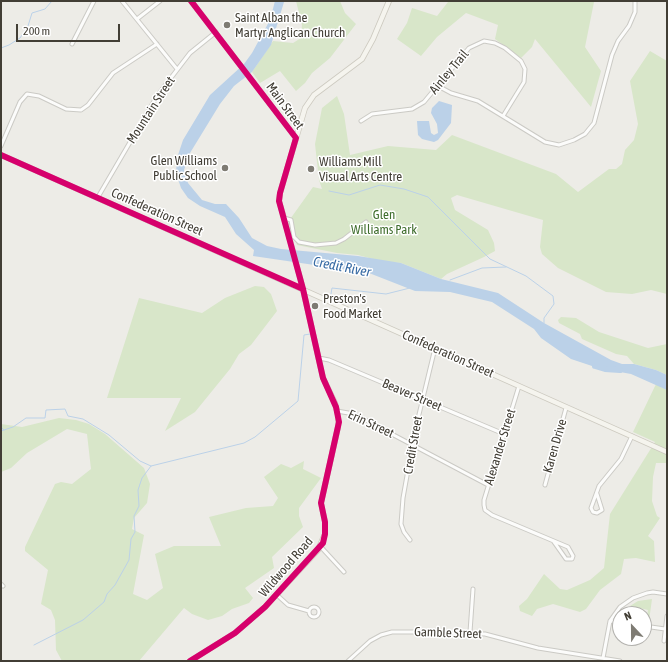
<!DOCTYPE html>
<html>
<head>
<meta charset="utf-8">
<style>
  body { margin:0 }
  #map { position:relative; width:668px; height:662px; overflow:hidden; background:#edece7; font-family:"Asap Condensed",sans-serif }
  canvas { display:block }
  .frame { position:absolute; inset:0; border:2px solid #423e35; pointer-events:none }
  .north { position:absolute; left:612px; top:606px; width:40px; height:40px; box-sizing:border-box; background:#fff; border:1px solid #b3b2ae; border-radius:50%; rotate:338deg; font-size:11px; font-weight:700; line-height:16px; text-align:center; color:#423e35 }
  .north::after { content:''; display:block; margin:auto; width:14px; height:18px; background:#7e7b73; clip-path:polygon(50% 0,100% 100%,50% 72%,0 100%) }
  .scale { position:absolute; left:16px; top:24px; width:104px; height:18px; box-sizing:border-box; border:2px solid #423e35; border-top:0; padding-left:5px; font-size:12px; line-height:14px; white-space:nowrap; color:#423e35; -webkit-text-stroke:3px #fff; paint-order:stroke }
</style>
</head>
<body>
<div id="map">
<canvas width="668" height="662"></canvas>
<div class="frame"></div>
<div class="north">N</div>
<div class="scale">200 m</div>
</div>
<script>
const context = document.querySelector('canvas').getContext('2d');
context.lineJoin = 'round';
function fillPath(path, color) { context.fillStyle = color; context.fill(path, 'evenodd'); }
const toPath = rows => new Path2D(rows.map(r => 'M' + r).join(''));
function strokePath(path, color, width, dash) { context.strokeStyle = color; context.lineWidth = width; context.lineCap = dash ? 'butt' : 'round'; context.setLineDash(dash || []); context.stroke(path); }
function write(font, color, halo, rows, align = 'center') {
  context.font = font + ' "Asap Condensed",sans-serif'; context.lineWidth = 3; context.setLineDash([]); context.textBaseline = 'middle'; context.strokeStyle = halo; context.fillStyle = color; for (const [text, x, y, turn = 0] of rows) {
    context.save(); context.translate(x, y); context.rotate((+turn || 0) * Math.PI / 180); context.textAlign = isNaN(turn) ? turn : align; if (halo) context.strokeText(text, 0, 0); context.fillText(text, 0, 0); context.restore();
  }
}
fillPath(toPath([
  [296,1,340,1,345,13,356,24,330,58,312,73,305,83,296,91,280,71,260,83,252,72,273,41,293,43,301,38,302,25],
  [446,1,594,2,585,47,601,71,591,107,535,39,532,47,521,58,495,39,498,25,466,13,437,37,421,56,397,39,407,23,412,8,437,16,448,2],
  [650,51,667,61,667,294,651,290,632,294,606,292,558,268,542,254,540,247,543,220,457,195,451,198,455,210,488,230,494,243,495,251,484,257,447,274,441,279,401,263,384,262,358,255,337,253,297,245,288,222,313,187,322,189,319,180,315,144,322,108,337,96,344,114,350,155,388,146,436,150,452,135,556,174,578,192,609,169,616,169,622,164,625,150,634,140,638,124,630,81],
  [255,286,264,287,271,294,277,311,251,345,239,354,230,369,195,412,165,431,181,398,107,398,139,298,202,313,225,298],
  [561,317,576,318,599,332,648,348,667,344,667,375,656,370,634,364,627,356,616,354,582,339,580,334,559,323,558,320],
  [656,384,667,390,667,463,656,463,653,477,652,501,657,516,660,518,648,536,654,541,655,562,636,558,624,559,621,574,600,590,586,609,580,612,553,604,537,609,532,616,520,611,519,606,527,599,544,574,560,589,567,590,590,580,604,568,610,514,655,442,633,432],
  [59,418,76,420,89,424,105,434,144,468,150,484,147,503,134,518,132,529,144,535,133,594,147,600,163,588,155,554,174,546,221,546,209,517,246,508,273,506,278,498,264,477,281,464,291,468,304,461,303,469,321,478,299,508,299,516,303,527,272,557,274,568,245,588,253,598,249,603,232,609,222,616,208,620,192,614,184,608,139,661,62,661,56,650,55,620,51,610,41,604,48,570,25,551,25,547,55,484,61,482,72,484,91,469,87,434,67,429,27,453,11,468,1,472,1,424,22,427],
  [652,599,649,621,646,621,648,610,630,606,638,601]
]), '#d8e6c9');
fillPath(toPath([
  [275,1,284,2,271,45,252,72,234,86,220,104,190,153,184,170,188,183,202,200,215,204,226,204,239,218,252,238,267,246,281,249,358,256,401,263,441,279,498,293,544,323,611,360,622,364,634,364,656,370,667,375,667,390,631,374,598,368,571,359,541,338,534,329,492,302,450,292,415,291,369,273,253,256,254,250,236,234,225,217,200,206,188,198,181,188,176,173,177,158,183,140,210,95,244,64,252,53,270,20],
  [439,101,452,105,451,123,438,140,434,142,422,139,418,135,417,121,429,121,431,133,434,135,438,133,437,124,431,113,432,108]
]), '#bbd1e8');
strokePath(toPath([
  [1,48,9,45,20,38,28,26,32,13,45,9,52,1],
  [329,191,349,195,380,185,404,189,428,197,490,259,526,276,553,296,554,304,544,318,544,323],
  [450,280,482,268,506,267],
  [331,294,332,288,386,294,410,288],
  [1,427,4,430],
  [1,431,13,427,26,418,45,418,46,410,65,409,68,416,83,419,109,435,140,461,151,466],
  [34,645,83,620,104,602,107,594,115,585,129,560,131,539,135,532,134,516,139,506,138,490,142,478,151,466,244,443,255,437,298,401,304,335,310,334]
]), '#bbd1e8', 1);
strokePath(toPath([
  [595,366,605,369,620,370]
]), '#bbd1e8', 6);
const street = toPath([
  [122,1,177,69],
  [137,19,160,1],
  [72,44,94,1],
  [438,86,451,93,478,101,545,142,559,145,574,140,585,134,594,123,612,55,618,41,629,26,635,12,635,1],
  [361,121,372,114,412,109,424,102,469,48,484,41,495,43,505,48,521,61,525,69,524,82,503,116],
  [1,146,20,102,27,94,39,96,66,109,81,110,88,105,113,73,157,44],
  [98,197,157,96,190,53,216,32],
  [284,218,291,220,294,237,299,242,315,245,336,243,344,239,366,222],
  [319,358,329,360,504,434],
  [519,386,484,500,484,505,485,510,492,515,568,547,573,556,572,559,566,559,554,542],
  [337,411,354,414,488,485],
  [545,485,566,408],
  [597,494,602,510,597,513,593,512,591,508,599,486,621,459,632,436],
  [410,540,404,532,401,524,403,498,415,431,435,348],
  [320,546,344,572],
  [1,584,3,586],
  [277,595,288,605,309,611],
  '309 612a5 5 0 1 1 10 0a5 5 0 1 1-10 0Z',
  [610,621,620,622],
  [644,626,665,629],
  [470,632,473,589],
  [664,641,667,616],
  [603,658,610,621,620,607,633,598,647,593,653,592,667,594],
  [348,661,370,641,381,635,392,632,414,632,485,634,538,648,620,661]
]);
const secondary = toPath([
  [191,1,296,138],
  [1,155,667,452],
  [190,661,235,633,265,607,318,550,325,534,325,522,321,503,338,427,338,415,335,403,323,378,303,289,284,218,279,201,280,193,305,108,314,95,362,59,373,39,389,1]
]);
strokePath(street, '#cbcac5', 5);
strokePath(secondary, '#ccc9bf', 6);
strokePath(street, '#fcfcfb', 3);
strokePath(secondary, '#f5f4ee', 4.5);
strokePath(toPath([
  [1,155,303,289],
  [190,661,235,633,265,607,323,543,325,534,325,522,321,503,339,422,336,407,323,378,303,289,279,201,280,193,296,138,191,1]
]), '#d6006c', 6);
for (const [x, y, r, color] of [
  [227,25,4,"#7e7b73"],
  [225,168,4,"#7e7b73"],
  [311,169,4,"#7e7b73"],
  [315,306,4,"#7e7b73"]
]) { const dot = new Path2D(); dot.arc(x, y, r, 0, 2 * Math.PI); context.fillStyle = color; context.fill(dot); strokePath(dot, '#fff', 1.5); }
write('13px', '#423e35', '#fff', [
  ["Saint Alban the",235,18],
  ["Martyr Anglican Church",235,33],
  ["Glen Williams",217,161,"right"],
  ["Public School",217,176,"right"],
  ["Williams Mill",319,162],
  ["Visual Arts Centre",319,177],
  ["Preston's",323,299],
  ["Food Market",323,314]
], 'left');
write('13px', '#423e35', '#fff', [
  ["Ainley Trail",449,72,-50],
  ["Main Street",285,106,54],
  ["Mountain Street",151,110,-57],
  ["Confederation Street",157,212,24],
  ["Confederation Street",448,354,24],
  ["Beaver Street",412,395,23],
  ["Erin Street",371,424,25],
  ["Credit Street",413,445,-80],
  ["Karen Drive",555,446,-74],
  ["Alexander Street",500,447,-73],
  ["Wildwood Road",286,567,-49],
  ["Gamble Street",448,633,2]
]);
write('13px', '#406e2e', '#fff', [
  ["Glen",384,215],
  ["Williams Park",384,230]
]);
write('italic 14px', '#386ba4', '#fff', [
  ["Credit River",342,267,11]
]);
</script>
</body>
</html>
